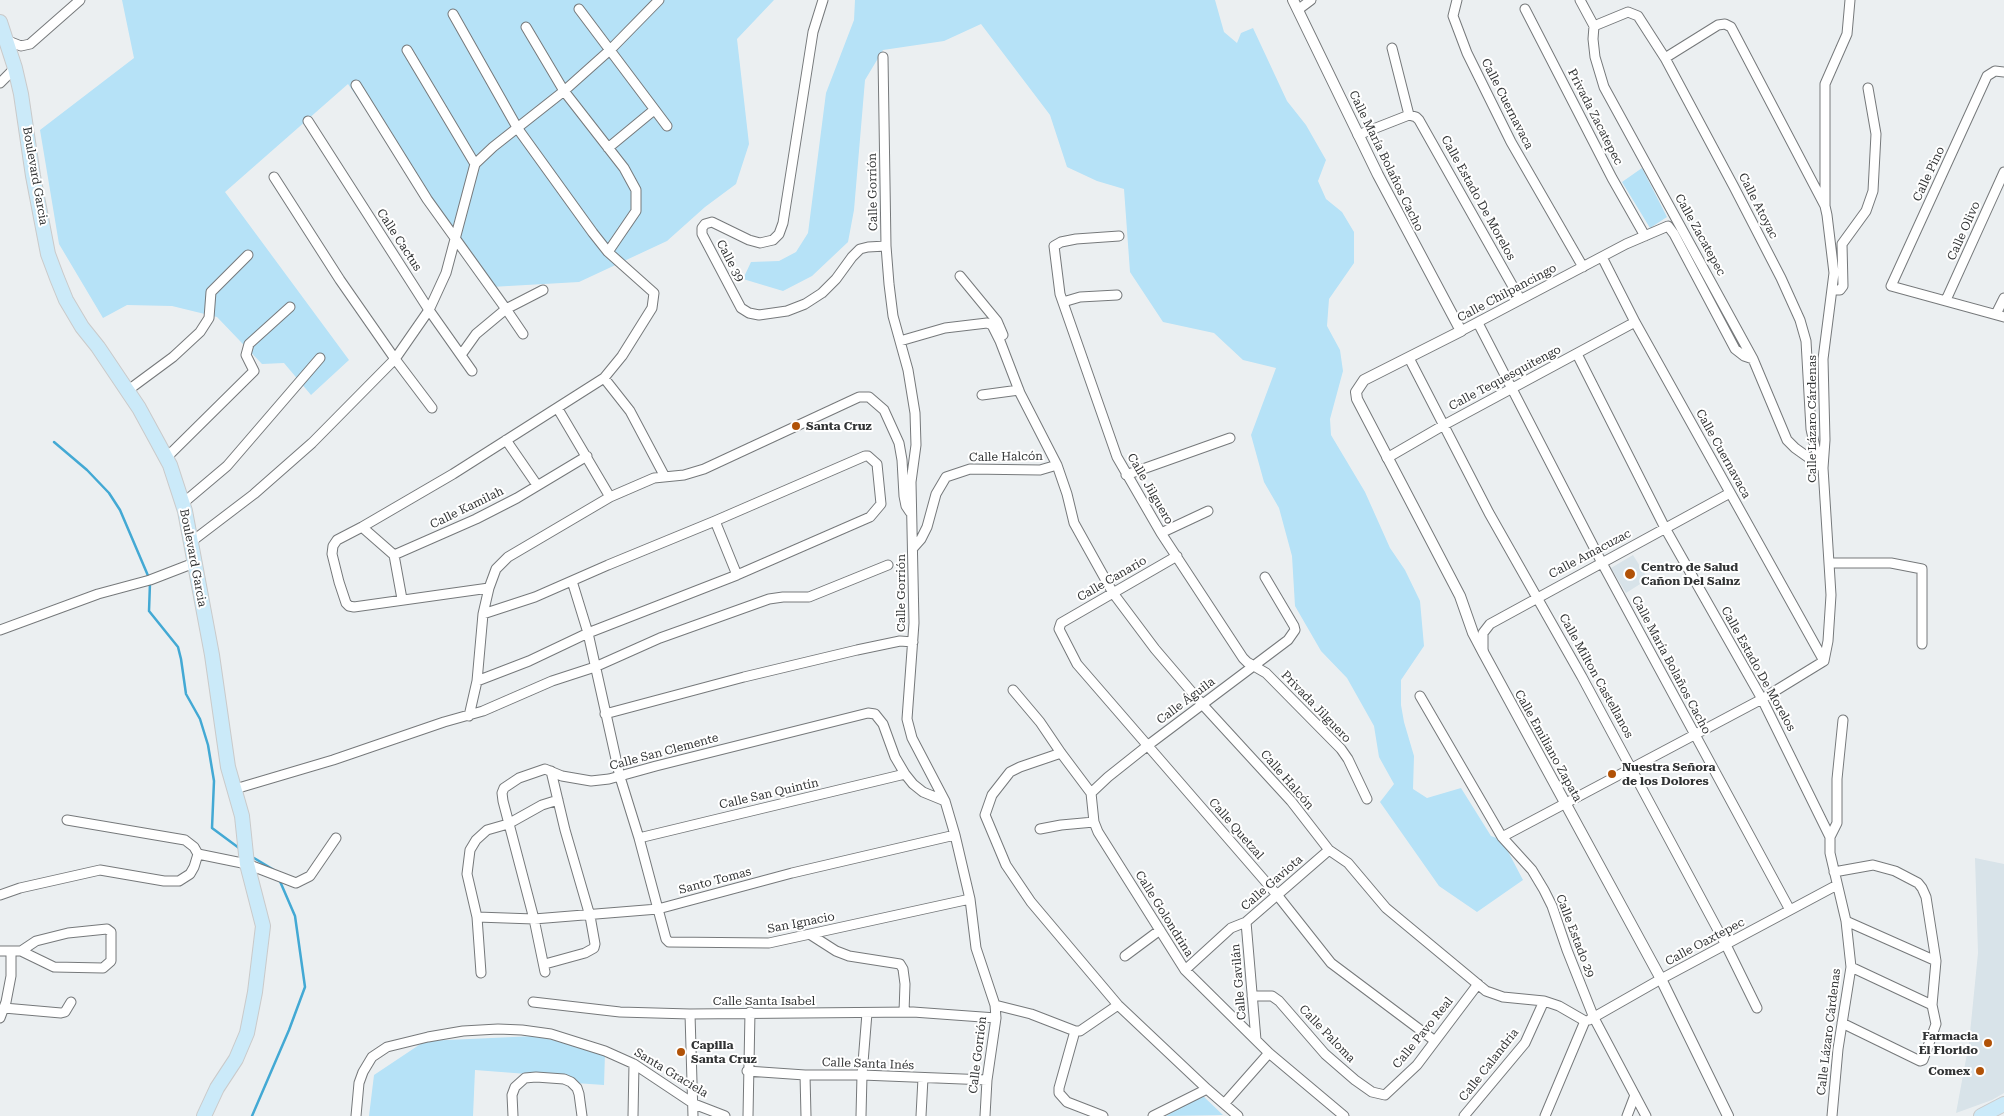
<!DOCTYPE html>
<html>
<head>
<meta charset="utf-8">
<style>
  body { margin:0 }
  canvas { display:block; background:#ebeff1 }
</style>
</head>
<body>
<canvas width="2004" height="1116"></canvas>
<script>
const context = document.querySelector('canvas').getContext('2d');
context.lineJoin = 'round';
function fillPath(path, color) { context.fillStyle = color; context.fill(path, 'evenodd'); }
const toPath = rows => new Path2D(rows.map(r => 'M' + r).join(''));
function strokePath(path, color, width, dash) { context.strokeStyle = color; context.lineWidth = width; context.lineCap = dash ? 'butt' : 'round'; context.setLineDash(dash || []); context.stroke(path); }
function write(font, color, halo, rows, align = 'center') {
  context.font = font + ' "Roboto Serif",serif'; context.lineWidth = 4; context.setLineDash([]); context.textBaseline = 'middle'; context.strokeStyle = halo; context.fillStyle = color; for (const [text, x, y, turn = 0] of rows) {
    context.save(); context.translate(x, y); context.rotate((+turn || 0) * Math.PI / 180); context.textAlign = isNaN(turn) ? turn : align; if (halo) context.strokeText(text, 0, 0); context.fillText(text, 0, 0); context.restore();
  }
}
fillPath(toPath([
  [1633,555,1648,579,1626,593,1611,568],
  [1975,858,2004,864,2004,1093,1992,1100,1956,1113,1969,1043,1978,953]
]), '#d8e3e9');
fillPath(toPath([
  [122,0,774,0,737,39,749,144,736,184,705,207,667,241,579,282,491,287,471,263,348,84,225,192,349,360,311,395,284,363,262,364,217,317,172,306,127,305,103,318,59,244,40,130,134,58],
  [855,0,1215,0,1224,32,1237,43,1241,33,1253,28,1287,101,1306,125,1326,160,1318,181,1326,199,1342,212,1354,232,1354,263,1329,299,1327,326,1340,350,1343,371,1330,419,1331,435,1365,492,1390,548,1405,570,1420,601,1424,646,1401,680,1401,705,1404,722,1414,756,1413,789,1427,798,1461,788,1491,836,1502,840,1523,880,1477,912,1439,886,1380,802,1394,784,1379,757,1374,726,1347,678,1321,651,1295,606,1292,556,1279,508,1264,482,1251,435,1276,368,1243,360,1214,333,1163,322,1130,272,1124,189,1097,181,1067,167,1050,115,981,24,944,41,883,50,865,80,854,210,848,242,812,276,783,291,743,279,751,262,779,261,796,252,808,233,826,93,854,20],
  [1642,168,1667,217,1650,228,1622,182],
  [536,1036,605,1053,604,1085,575,1083,566,1077,475,1070,473,1116,369,1116,374,1075,425,1041],
  [1202,1095,1223,1115,1166,1116]
]), '#b6e2f7');
strokePath(toPath([
  [54,442,87,470,109,493,120,510,149,578],
  [150,583,149,611,178,647,181,659,186,694,200,719,208,745,214,781,212,828,239,848],
  [254,858,274,870],
  [252,1116,289,1030,305,987,295,916,279,879]
]), '#43a9d4', 2.5);
const minor = toPath([
  [823,0,813,32,783,223,779,234,773,240,760,243,749,240,712,222,705,224,702,228,702,234,741,308,749,313,759,315,787,311,805,304,822,293,836,279,852,257,860,249,868,247,886,246],
  [1457,0,1453,16,1467,53,1511,142,1583,267],
  [1580,0,1594,26,1593,39,1595,57,1604,87,1753,359,1787,440,1795,448,1823,468],
  [579,9,667,126],
  [1299,9,1311,0],
  [1525,9,1612,178,1645,236],
  [453,14,518,129,593,233,608,252,654,293,652,308,622,356,604,378,453,474,362,527,337,540,333,546,332,554,339,582,346,603,349,606,354,607,489,588],
  [1594,26,1628,12,1638,16,1665,58,1734,187,1781,278,1800,320,1806,341,1811,429,1815,447,1822,466],
  [526,27,564,91,624,168,636,190,636,211,608,252],
  [6,40,21,46,30,44,80,0],
  [1392,48,1409,115],
  [407,50,475,164],
  [883,57,886,246,889,284,893,316,908,370,915,413,916,445,911,482,914,623,907,719,912,738,945,801,955,835,970,899,976,948,995,1005,996,1018,987,1080,985,1116],
  [1665,58,1718,25,1725,24,1731,27,1825,206,1827,215,1834,273,1823,359,1825,440,1823,468,1831,595,1828,641,1824,661],
  [2004,72,1995,71,1987,76,1891,286,2004,317],
  [0,83,15,68],
  [356,85,427,199,506,309,543,290],
  [1409,115,1416,117,1419,120,1520,299],
  [308,121,429,310,472,371],
  [1358,135,1409,115],
  [608,148,654,110],
  [274,177,340,280,395,359,432,408],
  [1825,205,1825,84,1847,34,1850,0],
  [1119,236,1076,239,1061,242,1054,246,1060,294,1117,457,1161,533,1243,658,1247,662,1266,673,1341,749,1348,759,1367,799],
  [1602,257,1635,322,1824,661],
  [960,276,997,321,1003,335],
  [1833,290,1840,290,1843,286,1842,244,1866,211,1873,191,1876,134,1868,88],
  [1946,300,2004,172],
  [1063,302,1080,297,1117,295],
  [1996,314,2004,298],
  [1478,323,1602,563,1790,910],
  [1461,331,1626,244,1668,226,1674,234,1735,349,1744,356,1753,359],
  [900,341,945,328,987,323,992,325,1000,341,1020,393,1057,465,1067,494,1074,523,1113,593,1155,649,1202,704,1291,801,1329,850,1348,863,1386,908,1486,991,1503,997,1544,1001,1559,1006,1585,1021],
  [1577,354,1665,528,1762,699,1830,837],
  [461,355,476,334,506,309,523,334],
  [1409,358,1489,513,1582,677,1726,945,1757,1008],
  [604,378,630,411,665,477],
  [127,391,173,357,200,332,209,318,211,292,248,255],
  [982,395,1019,390],
  [558,409,610,497],
  [506,440,537,485],
  [166,458,254,371,246,355,249,344,290,307],
  [1387,458,1444,425,1635,322],
  [1126,475,1230,438],
  [182,504,227,466,320,358],
  [715,521,737,575],
  [362,527,394,555],
  [1161,533,1208,511],
  [191,542,254,494,312,443,395,359,429,310,446,273,475,164,493,147,564,91,611,49,659,0],
  [913,548,921,539,927,527,936,494,946,477,970,469,1040,470,1057,465],
  [394,555,476,519,517,498,587,456],
  [394,555,402,599],
  [1177,556,1061,623,1059,629,1077,664,1278,896,1331,963,1435,1041],
  [1829,563,1891,563,1922,569,1922,644],
  [572,581,588,633,620,777,639,838,666,939,669,942,769,943,970,899],
  [0,630,98,594,150,580,194,563],
  [1483,652,1483,633,1490,624,1730,493],
  [477,681,529,661,588,633,737,575,870,517,881,504,877,464,868,456,865,456,715,521,608,565,535,597,483,614],
  [1013,690,1040,722,1061,753,1091,793,1094,822,1098,832,1185,970,1269,1053,1344,1116],
  [1420,696,1502,837,1532,870,1544,890,1552,906,1567,950,1594,1018,1646,1116],
  [605,714,744,677,857,650,900,641,913,642],
  [469,716,477,681,483,614,489,588,496,569,508,557,610,497,654,478,684,475,704,469,859,397,869,397,884,410,899,443,902,460,904,496,906,506,910,512],
  [1061,753,1020,767,1010,772,992,795,985,815,1006,865,1031,902,1118,1005,1207,1089,1238,1116],
  [235,789,333,760,444,722,483,711,552,681,595,667,660,638,769,599,783,597,809,597,888,565],
  [1091,793,1108,777,1147,746,1288,640,1295,630,1294,626,1265,577],
  [1040,829,1061,825,1094,822],
  [1502,837,1762,699,1824,661],
  [639,838,905,774],
  [198,854,247,864,296,883,310,876,336,838],
  [1834,872,1873,865,1895,871,1918,883,1922,888,1926,897,1936,961,1932,1005,1936,1024,1923,1060,1920,1061,1842,1023],
  [0,895,20,888,100,870,164,881,179,881,190,874,194,867,198,854,194,847,185,840,67,820],
  [477,917,534,919,658,909,792,873,955,835],
  [1846,921,1936,961],
  [1246,922,1256,1040],
  [811,935,836,951,849,956,900,964,903,969,905,984,904,1012],
  [0,951,21,951,54,967,103,968,111,961,111,932,107,929,68,933,36,941,21,951],
  [1125,956,1160,930],
  [545,964,585,953,594,948,595,944,590,916,565,830,551,771],
  [1851,967,1932,1005],
  [1185,970,1231,928,1246,922,1329,850],
  [545,972,534,919,503,801,502,793,504,788,519,778,545,769,562,776,591,781,609,779,656,766,868,713,875,714,883,724,895,757,905,774,913,784,923,792,945,801],
  [481,973,477,917,467,874,470,850,476,840,487,830,508,824,542,805,558,800],
  [1252,996,1272,996,1279,1001,1325,1054,1355,1080,1372,1092,1385,1095,1417,1065,1478,984],
  [533,1002,620,1012,690,1014,913,1012,996,1018],
  [995,1005,1031,1014,1075,1031,1080,1031,1118,1005],
  [4,1008,61,1013,65,1012,71,1002],
  [690,1014,693,1116],
  [0,1018,6,1002,11,976,11,952],
  [1589,1020,1661,979,1837,885],
  [1075,1031,1059,1088,1059,1093,1067,1102,1103,1116],
  [747,1071,805,1075,862,1075,987,1080],
  [805,1075,806,1116],
  [1224,1104,1269,1053],
  [356,1116,359,1083,363,1072,372,1057,387,1047,428,1037,463,1031,498,1029,522,1030,551,1034,605,1051,634,1064,694,1104,725,1116],
  [513,1116,512,1095,515,1087,525,1078,536,1077,564,1079,571,1082,577,1088,579,1094,582,1116],
  [633,1116,634,1064],
  [748,1116,750,1012],
  [861,1116,862,1075,867,1013],
  [921,1116,923,1078],
  [1153,1116,1207,1089],
  [1464,1116,1525,1043,1544,1001],
  [1545,1116,1585,1021],
  [1627,1116,1635,1095],
  [1832,1116,1838,1049,1851,967,1846,921,1830,853,1830,837,1837,823,1837,779,1843,720]
]);
const tertiary = toPath([
  [1293,0,1378,175,1461,331,1364,380,1356,392,1357,399,1460,596,1473,633,1483,652,1661,979,1728,1116]
]);
const primary = toPath([
  [0,22,15,68,21,94,33,176,48,254,57,278,66,300,82,327,98,347,139,408,157,441,170,465,185,511,212,655,228,767,242,816,247,864,263,926,255,992,247,1033,236,1059,217,1088,204,1116],
  [1981,1116,2004,1104]
]);
strokePath(minor, '#76797b', 11);
strokePath(tertiary, '#76797b', 12);
strokePath(primary, '#cacaca', 16);
strokePath(minor, '#fff', 9);
strokePath(tertiary, '#fff', 10);
strokePath(primary, '#cbeaf9', 14);
for (const [x, y, r, color] of [
  [796,426,5,"#b15207"],
  [1630,574,6,"#b15207"],
  [1612,774,5,"#b15207"],
  [1988,1043,5,"#b15207"],
  [681,1052,5,"#b15207"],
  [1980,1071,5,"#b15207"]
]) { const dot = new Path2D(); dot.arc(x, y, r, 0, 2 * Math.PI); context.fillStyle = color; context.fill(dot); strokePath(dot, '#fff', 2); }
write('12px', '#323435', '#fff', [
  ["Calle Cuernavaca",1507,104,63],
  ["Privada Zacatepec",1595,117,63],
  ["Calle María Bolaños Cacho",1386,161,64],
  ["Calle Pino",1929,174,-65],
  ["Boulevard Garcia",35,176,80],
  ["Calle Gorrión",873,192,-91],
  ["Calle Estado De Morelos",1478,198,61],
  ["Calle Atoyac",1758,206,63],
  ["Calle Olivo",1964,231,-66],
  ["Calle Zacatepec",1700,235,61],
  ["Calle Cactus",399,240,57],
  ["Calle 39",730,261,62],
  ["Calle Chilpancingo",1507,293,-28],
  ["Calle Tequesquitengo",1505,378,-28],
  ["Calle Lázaro Cárdenas",1812,419,-90],
  ["Calle Cuernavaca",1723,454,61],
  ["Calle Halcón",1006,457,-1],
  ["Calle Jilguero",1150,489,60],
  ["Calle Kamilah",467,508,-26],
  ["Calle Amacuzac",1590,554,-28],
  ["Boulevard Garcia",193,558,79],
  ["Calle Canario",1112,579,-30],
  ["Calle Gorrión",901,593,-90],
  ["Calle María Bolaños Cacho",1671,665,62],
  ["Calle Estado De Morelos",1758,669,61],
  ["Calle Milton Castellanos",1596,676,61],
  ["Calle Águila",1186,701,-37],
  ["Privada Jilguero",1316,707,46],
  ["Calle Emiliano Zapata",1548,746,61],
  ["Calle San Clemente",664,752,-15],
  ["Calle Halcón",1287,780,49],
  ["Calle San Quintín",769,794,-13],
  ["Calle Quetzal",1236,829,49],
  ["Santo Tomas",715,881,-15],
  ["Calle Gaviota",1272,883,-41],
  ["Calle Golondrina",1164,914,58],
  ["San Ignacio",801,923,-11],
  ["Calle Estado 29",1575,936,69],
  ["Calle Oaxtepec",1705,942,-28],
  ["Calle Gavilán",1239,982,-95],
  ["Calle Santa Isabel",764,1001],
  ["Calle Lázaro Cárdenas",1829,1032,-83],
  ["Calle Pavo Real",1423,1033,-51],
  ["Calle Paloma",1327,1034,46],
  ["Calle Gorrión",978,1055,-83],
  ["Calle Santa Inés",868,1064,2],
  ["Calle Calandria",1489,1065,-52],
  ["Santa Graciela",671,1073,31]
]);
write('bold 12px', '#323435', '#fff', [
  ["Santa Cruz",806,426],
  ["Centro de Salud",1641,567],
  ["Cañon Del Sainz",1641,581],
  ["Nuestra Señora",1622,767],
  ["de los Dolores",1622,781],
  ["Farmacia",1978,1036,"right"],
  ["El Florido",1978,1050,"right"],
  ["Capilla",691,1045],
  ["Santa Cruz",691,1059],
  ["Comex",1970,1071,"right"]
], 'left');
</script>
</body>
</html>
